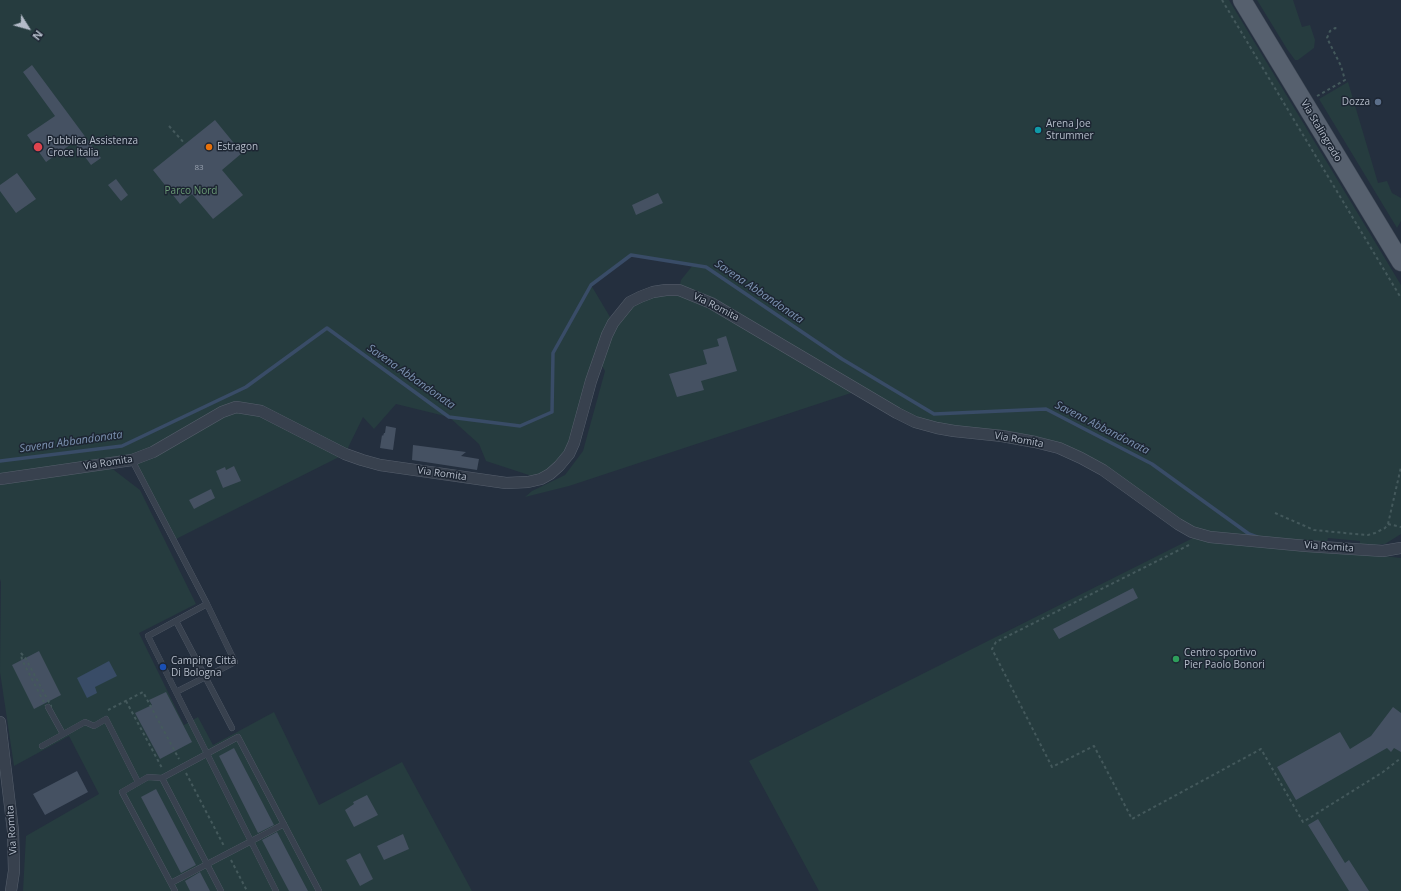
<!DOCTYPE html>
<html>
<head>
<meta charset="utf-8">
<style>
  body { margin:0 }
  #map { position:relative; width:1401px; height:891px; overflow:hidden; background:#242f3e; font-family:"Open Sans",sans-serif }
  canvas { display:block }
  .north { position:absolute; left:8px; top:8px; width:40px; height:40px; -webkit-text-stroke:3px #1d2633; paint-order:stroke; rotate:127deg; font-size:11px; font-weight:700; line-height:16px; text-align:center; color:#b4bcc9 }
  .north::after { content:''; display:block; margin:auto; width:14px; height:18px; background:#b4bcc9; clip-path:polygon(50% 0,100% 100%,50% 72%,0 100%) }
</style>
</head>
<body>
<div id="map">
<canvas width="1401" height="891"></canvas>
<div class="north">N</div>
</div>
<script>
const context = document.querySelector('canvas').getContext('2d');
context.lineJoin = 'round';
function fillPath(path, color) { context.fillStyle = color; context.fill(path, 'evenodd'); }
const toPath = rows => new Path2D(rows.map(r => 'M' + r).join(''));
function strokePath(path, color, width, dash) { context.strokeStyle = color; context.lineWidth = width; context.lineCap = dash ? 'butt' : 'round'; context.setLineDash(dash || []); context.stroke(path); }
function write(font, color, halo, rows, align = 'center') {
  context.font = font + ' "Open Sans",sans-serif'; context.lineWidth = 3; context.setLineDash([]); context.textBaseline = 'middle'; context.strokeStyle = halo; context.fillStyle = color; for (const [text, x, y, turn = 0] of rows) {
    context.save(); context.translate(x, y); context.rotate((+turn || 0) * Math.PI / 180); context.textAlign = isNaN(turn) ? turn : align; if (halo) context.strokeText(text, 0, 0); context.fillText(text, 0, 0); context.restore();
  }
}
fillPath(toPath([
  [0,0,1229,0,1401,285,1401,534,1385,544,1374,545,1360,544,1360,541,1328,538,1327,543,1265,538,1249,534,1238,527,1259,542,1401,558,1401,891,819,891,749,761,1195,537,1206,536,1059,448,954,431,854,392,569,486,525,497,532,491,565,475,583,451,605,371,598,359,574,443,541,479,486,461,479,444,449,417,396,404,374,429,363,417,345,454,174,540,132,460,0,479],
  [631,256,693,265,681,280,679,290,630,302,613,322,591,285],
  [1257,0,1293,0,1302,27,1310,25,1315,40,1314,48,1298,60,1295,60,1287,49],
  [1348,82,1378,183,1387,181,1392,193,1401,198,1401,221,1397,228,1319,99],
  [110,467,140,490,196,604,139,633,184,725,198,717,213,745,274,712,319,805,402,762,472,891,23,891,26,836,99,794,69,736,14,766,0,672,1,582,0,579,0,485]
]), '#263c3f');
fillPath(toPath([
  [109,661,117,676,95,687,97,693,87,698,77,678]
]), '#394c67');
strokePath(toPath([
  [0,461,122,446,246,387,327,328,449,417,520,426,552,412,553,353,591,285,631,255,706,267,842,359,934,414,1046,409,1152,464,1249,534,1257,537]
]), '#394c67', 3.5);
fillPath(toPath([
  [32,65,101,158,91,165,74,142,46,162,27,135,55,116,23,72],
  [215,120,242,153,222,170,243,195,213,219,192,194,180,204,153,170],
  [17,173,36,199,16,213,0,191,0,185],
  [116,179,128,195,121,201,108,185],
  [658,193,663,203,636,215,632,205],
  [726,336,737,371,701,381,704,390,677,397,669,374,707,364,703,350,719,346,717,339],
  [386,426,396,428,393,450,380,448,382,435,383,436,384,433,385,433],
  [413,445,466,452,461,456,479,459,477,470,412,460],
  [234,466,241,481,223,488,216,471,225,467,226,470],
  [211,489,215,498,194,509,189,500],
  [1133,588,1138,598,1059,639,1053,629],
  [39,651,61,695,34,709,12,665],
  [166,692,192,742,160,759,135,713,152,705,149,700],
  [1393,707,1401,713,1401,752,1394,748,1391,752,1387,748,1296,800,1277,767,1340,732,1350,749,1371,736],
  [234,748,274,825,258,833,219,756],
  [77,771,88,792,45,815,33,794],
  [156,789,196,865,181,873,141,797],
  [367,795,378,815,354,827,345,810,354,804,353,802],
  [1318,819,1345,863,1349,860,1369,891,1349,891,1308,825],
  [277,832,300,876,308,891,289,891,272,859,262,840],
  [403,834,409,849,384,860,377,846],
  [360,853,373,879,360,886,346,860],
  [200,872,210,891,190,891,185,881]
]), '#455162');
const lane = toPath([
  [132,460,207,604,235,662,176,692,148,636,207,604],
  [176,621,232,728],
  [176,692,276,891],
  [48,707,63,734],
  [42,746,85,722,94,726,106,719,138,782],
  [162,778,148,777,122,792,175,891],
  [171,883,284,824],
  [221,891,162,778,238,737,319,891]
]);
const street = toPath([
  [0,479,132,460,153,452,222,412,236,407,261,411,345,454,362,460,380,465,506,483,528,482,541,479,550,474,559,466,569,454,574,443,591,381,607,335,613,323,630,302,640,297,653,292,666,290,679,290,711,303,897,413,915,422,937,428,954,431,1002,436,1035,442,1059,448,1081,458,1103,470,1178,524,1192,532,1210,537,1306,546,1383,551,1401,548],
  [0,722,13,831,14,871,11,891]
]);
const primary = toPath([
  [1242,0,1401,262]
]);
strokePath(lane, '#565f6c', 6);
strokePath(street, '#565f6c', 12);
strokePath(primary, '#414a57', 19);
strokePath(toPath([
  [1222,0,1401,298],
  [1317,96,1345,80,1341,66,1327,38,1330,31,1335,28,1338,29],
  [169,126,185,144],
  [1275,513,1314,530,1355,534,1368,535,1375,533,1385,528,1388,524,1401,467],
  [1388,524,1401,527],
  [1189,545,996,642,992,649,1052,767,1094,746,1132,819,1261,749,1303,822,1383,772,1401,758],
  [21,653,26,659,51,706,47,708,22,660,21,653],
  [126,701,162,768],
  [108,710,143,692,179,759],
  [186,773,224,846],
  [231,860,247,891]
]), '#44595c', 2, [3, 3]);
strokePath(lane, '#38414e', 5.5);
strokePath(street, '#38414e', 11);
strokePath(primary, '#56606e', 18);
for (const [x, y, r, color] of [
  [1378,102,4,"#5c6f8a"],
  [1038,130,4,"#0f9aa8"],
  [38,147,5,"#e0444e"],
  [209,147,4,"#e8710a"],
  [1176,659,4,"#2e9e5b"],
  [163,667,4,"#1a4fb4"]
]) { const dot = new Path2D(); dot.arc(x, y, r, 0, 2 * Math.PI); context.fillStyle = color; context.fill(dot); strokePath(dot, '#1d2633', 1.5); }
write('8px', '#98a1af', null, [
  ["83",199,168]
]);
write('10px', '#b4bcc9', '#1d2633', [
  ["Dozza",1370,102,"right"],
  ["Arena Joe",1046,124],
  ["Strummer",1046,136],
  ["Pubblica Assistenza",47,141],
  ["Croce Italia",47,153],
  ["Estragon",217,147],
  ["Centro sportivo",1184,653],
  ["Pier Paolo Bonori",1184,665],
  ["Camping Città",171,661],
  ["Di Bologna",171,673]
], 'left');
write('10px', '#b4bcc9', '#1d2633', [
  ["Via Stalingrado",1321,131,59],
  ["Via Romita",716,307,27],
  ["Via Romita",1019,440,10],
  ["Via Romita",108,463,-9],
  ["Via Romita",442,474,8],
  ["Via Romita",1329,547,4],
  ["Via Romita",12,830,-94]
]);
write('10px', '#6b9a76', '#1d2633', [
  ["Parco Nord",191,191]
]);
write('italic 11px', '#7c92b1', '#1d2633', [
  ["Savena Abbandonata",759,292,34],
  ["Savena Abbandonata",411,377,35],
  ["Savena Abbandonata",1102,428,27],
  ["Savena Abbandonata",71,442,-8]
]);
</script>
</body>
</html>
